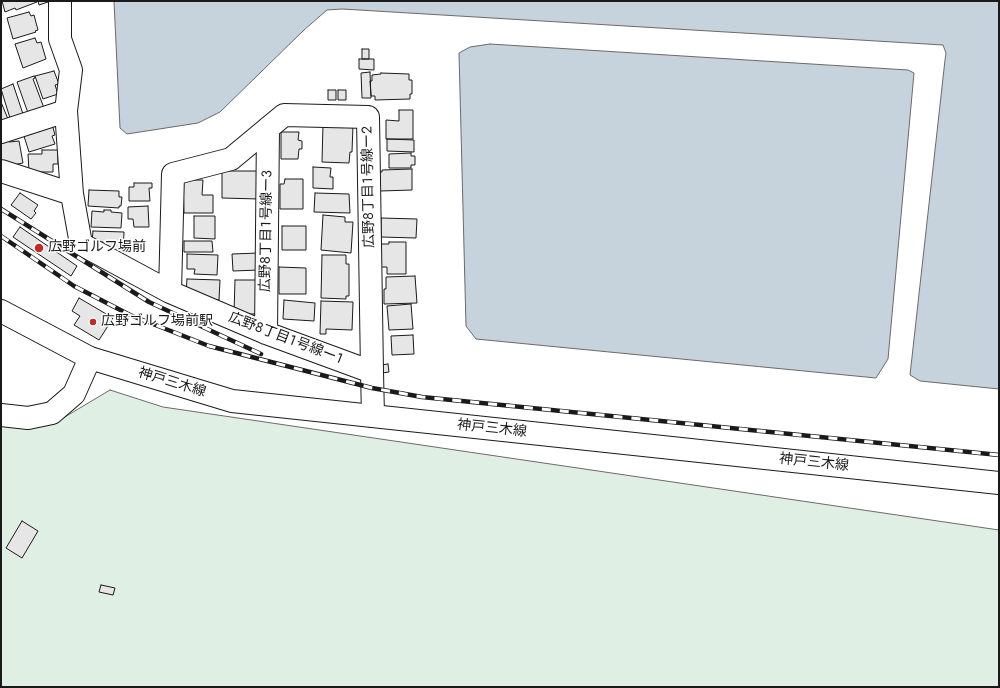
<!DOCTYPE html>
<html>
<head>
<meta charset="utf-8">
<style>
  body { margin:0 }
  #map { position:relative; width:1000px; height:688px; overflow:hidden; background:#fff; font-family:Jost,sans-serif }
  canvas { display:block }
  .frame { position:absolute; inset:0; border:2px solid #1a1a1a; pointer-events:none }
</style>
</head>
<body>
<div id="map">
<canvas width="1000" height="688"></canvas>
<div class="frame"></div>
</div>
<script>
const context = document.querySelector('canvas').getContext('2d');
context.lineJoin = 'round';
function fillPath(path, color) { context.fillStyle = color; context.fill(path, 'evenodd'); }
const toPath = rows => new Path2D(rows.map(r => 'M' + r).join(''));
function strokePath(path, color, width, dash) { context.strokeStyle = color; context.lineWidth = width; context.lineCap = dash ? 'butt' : 'round'; context.setLineDash(dash || []); context.stroke(path); }
function write(font, color, halo, rows, align = 'center') {
  context.font = font + ' Jost,"Noto Sans JP",sans-serif'; context.lineWidth = 3; context.setLineDash([]); context.textBaseline = 'middle'; context.strokeStyle = halo; context.fillStyle = color; for (const [text, x, y, turn = 0] of rows) {
    context.save(); context.translate(x, y); context.rotate((+turn || 0) * Math.PI / 180); context.textAlign = isNaN(turn) ? turn : align; if (halo) context.strokeText(text, 0, 0); context.fillText(text, 0, 0); context.restore();
  }
}
const green = toPath([
  [110,390,163,407,999,530,999,687,1,687,1,422,53,424,110,390]
]);
fillPath(green, '#e0efe3');
strokePath(green, '#6a6a6a', 1);
const water = toPath([
  [114,1,999,1,999,389,920,381,910,375,945,60,946,53,943,45,342,9,327,10,304,30,220,112,198,123,127,134,120,128,114,1],
  [490,44,908,70,914,73,888,359,876,378,476,339,466,326,459,53,470,47,490,44]
]);
fillPath(water, '#c6d2dc');
strokePath(water, '#6a6a6a', 1);
const building = toPath([
  [2,1,37,1,37,2,16,10,15,8,5,12,2,1],
  [38,1,51,1,39,5,38,1],
  [29,12,31,16,34,15,38,30,35,31,36,32,13,39,7,18,29,12],
  [35,38,37,43,41,42,46,59,23,68,15,44,35,38],
  [362,49,369,49,369,59,362,59,362,49],
  [359,59,374,59,374,70,359,69,359,59],
  [54,71,59,84,55,85,58,94,43,99,35,76,54,71],
  [370,72,371,98,362,98,361,73,370,72],
  [381,73,409,74,409,80,412,80,412,94,410,94,410,99,375,100,375,96,371,96,370,81,372,81,372,75,381,74,381,73],
  [34,76,35,78,33,79,44,108,28,113,17,82,34,76],
  [13,84,23,114,10,118,1,89,13,84],
  [328,90,336,90,336,100,328,100,328,90],
  [338,90,346,90,346,100,338,100,338,90],
  [1,102,8,119,1,121,1,102],
  [399,110,413,110,413,139,386,139,386,120,399,121,399,110],
  [52,124,55,135,52,136,55,144,29,152,23,133,52,124],
  [323,124,353,125,352,152,350,152,349,163,322,162,323,124],
  [281,132,299,132,298,140,302,141,302,149,299,149,298,159,281,159,281,132],
  [387,139,414,140,414,152,387,151,387,139],
  [9,141,9,142,19,141,23,163,7,166,1,163,1,142,9,141],
  [42,150,58,150,58,164,53,164,53,172,29,172,28,154,42,154,42,150],
  [411,153,411,156,415,156,415,165,411,165,411,168,389,168,389,154,411,153],
  [313,167,331,168,330,177,333,177,333,189,313,188,313,167],
  [412,169,412,190,380,191,380,185,378,185,378,172,382,172,382,170,412,169],
  [222,171,259,171,259,199,222,198,222,171],
  [285,179,303,179,303,209,280,209,280,184,284,184,285,179],
  [183,180,203,180,202,195,213,195,213,213,184,213,183,180],
  [134,183,152,183,152,188,149,188,150,201,129,201,129,187,134,187,134,183],
  [89,190,119,191,119,197,122,197,121,206,119,206,119,208,88,206,89,190],
  [20,193,38,205,34,211,36,213,31,219,11,205,20,193],
  [315,193,349,194,350,213,314,212,315,193],
  [148,206,149,227,134,227,133,219,128,219,128,207,148,206],
  [104,210,111,210,111,212,122,213,121,228,91,227,92,211,104,212,104,210],
  [323,215,345,217,345,222,353,222,351,253,321,250,323,215],
  [194,216,215,216,215,239,194,238,194,216],
  [381,218,417,219,416,238,381,237,381,218],
  [282,226,306,226,306,250,282,250,282,226],
  [20,227,77,266,71,276,13,237,20,227],
  [93,231,124,232,123,255,102,250,103,242,92,242,93,231],
  [184,241,212,241,213,252,184,252,184,241],
  [389,242,406,242,406,274,387,274,387,267,381,267,381,244,389,244,389,242],
  [259,253,259,270,233,271,232,254,259,253],
  [187,254,218,255,217,275,194,274,195,269,187,269,187,254],
  [322,255,346,255,346,264,349,264,349,296,346,296,346,299,321,298,322,255],
  [279,267,306,268,306,294,279,294,279,267],
  [415,276,417,303,384,304,384,289,386,289,386,277,415,276],
  [187,279,220,280,219,300,204,299,186,294,187,279],
  [235,280,258,280,257,314,234,314,235,280],
  [79,298,113,318,99,340,74,325,80,316,72,311,79,298],
  [284,300,315,303,314,321,283,319,284,300],
  [321,301,353,302,352,330,326,329,326,334,320,334,321,301],
  [411,304,413,329,389,330,387,306,411,304],
  [413,335,414,354,392,355,391,336,413,335],
  [388,364,389,372,382,373,381,365,388,364],
  [22,521,38,531,22,558,6,548,22,521],
  [101,585,115,588,113,595,99,592,101,585]
]);
fillPath(building, '#e6e6e6');
strokePath(building, '#1a1a1a', 1);
const minor = toPath([
  [60,1,60,39,71,70,66,111,72,194,81,244,170,292,266,333,372,372,373,416],
  [1,132,66,111],
  [1,171,72,194],
  [170,292,173,174,231,159,284,115,368,117,372,372],
  [266,333,268,128],
  [1,415,28,418,52,413,74,394,90,358]
]);
const major = toPath([
  [1,311,90,358,232,401,999,483]
]);
strokePath(minor, '#1a1a1a', 24);
strokePath(major, '#1a1a1a', 24);
strokePath(minor, '#fff', 22);
strokePath(major, '#fff', 22);
const rail = toPath([
  [1,209,149,302,261,354],
  [1,236,74,286,130,315,209,346,372,388,422,397,999,455]
]);
strokePath(rail, '#1a1a1a', 4.5);
strokePath(rail, '#fff', 3, [9]);
for (const [x, y, r, color] of [
  [39,248,5,"#c62828"],
  [93,322,4,"#c62828"]
]) { const dot = new Path2D(); dot.arc(x, y, r, 0, 2 * Math.PI); context.fillStyle = color; context.fill(dot); strokePath(dot, '#fff', 1.5); }
write('14px', '#1a1a1a', '#fff', [
  ["広野８丁目１号線ー２",369,187,-91],
  ["広野８丁目１号線ー３",267,231,-89],
  ["広野８丁目１号線ー１",286,339,21],
  ["神戸三木線",172,383,17],
  ["神戸三木線",492,429,6],
  ["神戸三木線",814,463,6]
]);
write('14px', '#1a1a1a', '#fff', [
  ["広野ゴルフ場前",48,248],
  ["広野ゴルフ場前駅",101,322]
], 'left');
</script>
</body>
</html>
